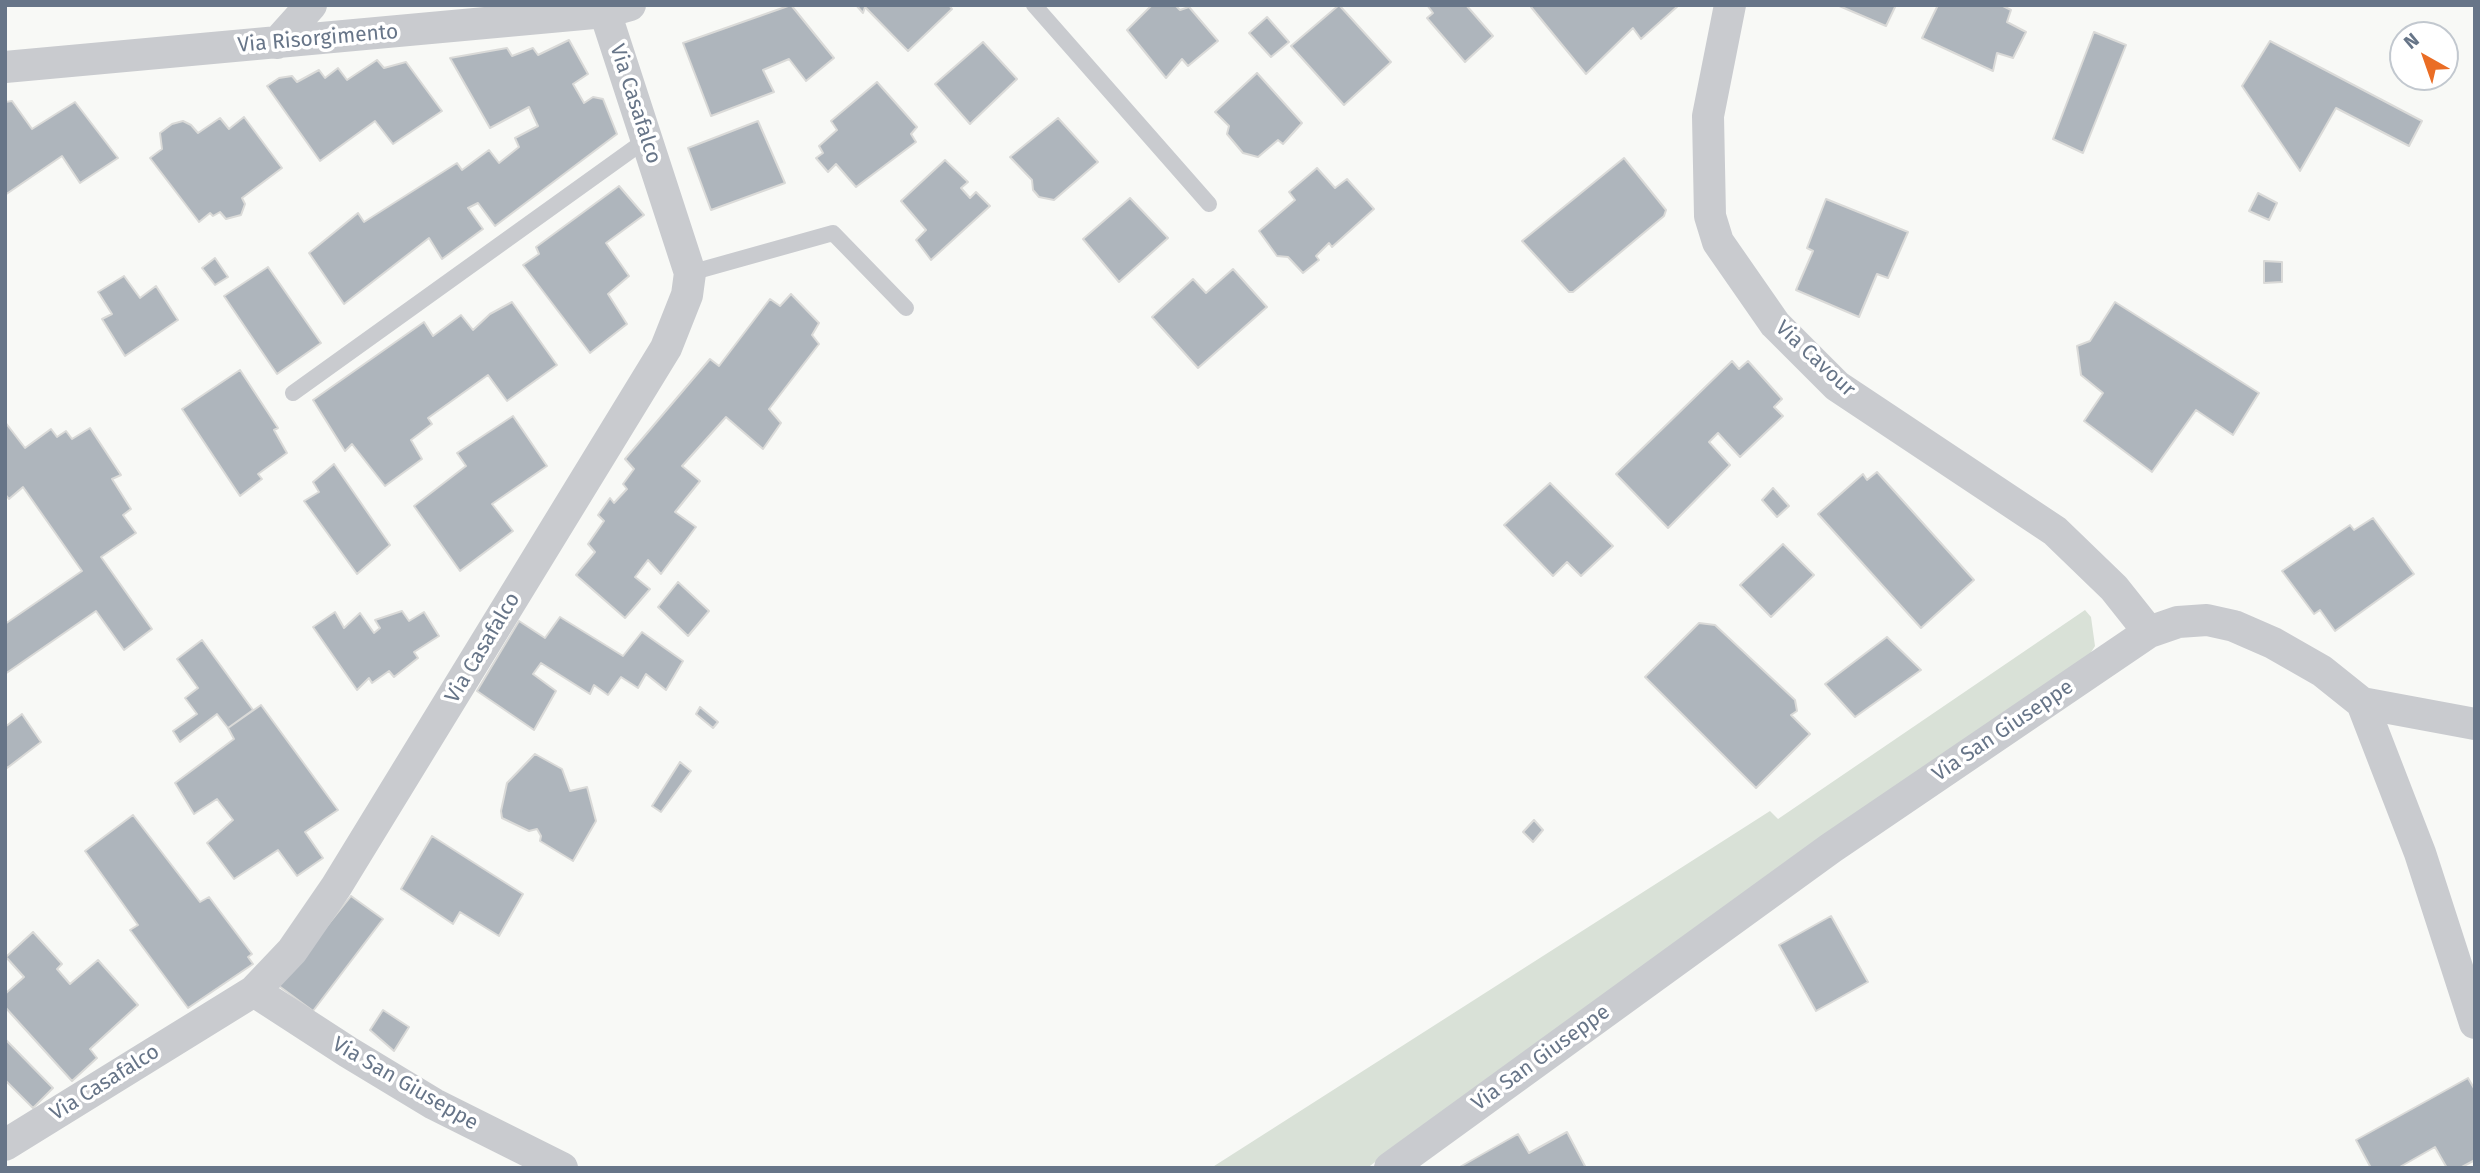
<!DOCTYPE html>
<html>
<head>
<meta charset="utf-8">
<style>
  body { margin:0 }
  #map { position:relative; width:2480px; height:1173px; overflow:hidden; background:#f8f9f6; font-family:"Fira Sans",sans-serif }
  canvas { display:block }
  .frame { position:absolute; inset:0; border:7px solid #677588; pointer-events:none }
  .north { position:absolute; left:2389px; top:21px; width:70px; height:70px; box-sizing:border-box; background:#fff; border:2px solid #c2c8cf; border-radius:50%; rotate:320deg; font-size:19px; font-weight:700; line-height:28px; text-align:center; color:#677588 }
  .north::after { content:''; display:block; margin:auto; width:24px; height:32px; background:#ea6d25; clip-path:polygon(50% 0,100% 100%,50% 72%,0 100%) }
</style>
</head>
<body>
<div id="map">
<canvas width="2480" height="1173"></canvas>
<div class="frame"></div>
<div class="north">N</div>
</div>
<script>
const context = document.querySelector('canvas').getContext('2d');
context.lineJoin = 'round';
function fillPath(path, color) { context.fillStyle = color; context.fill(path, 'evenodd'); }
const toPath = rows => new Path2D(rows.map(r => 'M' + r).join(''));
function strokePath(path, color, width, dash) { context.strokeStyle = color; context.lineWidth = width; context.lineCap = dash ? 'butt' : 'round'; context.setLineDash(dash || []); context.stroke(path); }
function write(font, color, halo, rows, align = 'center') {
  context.font = font + ' "Fira Sans",sans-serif'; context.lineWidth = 7; context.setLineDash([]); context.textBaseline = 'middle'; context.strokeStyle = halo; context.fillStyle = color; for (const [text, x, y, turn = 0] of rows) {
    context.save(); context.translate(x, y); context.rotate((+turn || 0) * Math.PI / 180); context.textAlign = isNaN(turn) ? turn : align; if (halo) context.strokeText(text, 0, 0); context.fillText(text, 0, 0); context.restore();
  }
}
fillPath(toPath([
  [2085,610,2091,617,2095,646,2090,654,1813,844,1367,1168,1211,1168,1770,811,1778,819]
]), '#d9e1d7');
const building = toPath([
  [791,5,834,58,806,81,789,59,763,70,774,92,711,116,683,43,791,5],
  [856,5,949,5,952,9,908,51,865,7,863,13,856,5],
  [1152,5,1175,5,1180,10,1189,7,1218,41,1188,66,1182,59,1166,78,1127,30,1152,5],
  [1339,5,1391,62,1344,105,1291,46,1339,5],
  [1427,5,1466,5,1493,36,1465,62,1427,18,1433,13,1427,5],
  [1532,5,1679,5,1641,39,1633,28,1586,74,1531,7,1532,5],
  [1837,5,1896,5,1886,26,1837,5],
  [1938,5,2001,5,2011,10,2007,22,2026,32,2013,58,1997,53,1993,71,1922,38,1938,5],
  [1267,17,1289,42,1271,57,1249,33,1267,17],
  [2094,32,2126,45,2083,153,2053,139,2094,32],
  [569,40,588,74,573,84,584,103,593,97,603,99,617,134,495,226,478,203,468,208,483,229,442,259,429,238,344,304,309,253,358,213,364,222,457,163,462,170,489,150,499,163,519,147,515,138,538,126,529,107,490,128,450,58,507,48,512,56,533,48,538,55,569,40],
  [2270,41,2422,121,2409,146,2336,108,2300,171,2242,86,2270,41],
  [983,42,1017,79,970,124,935,84,983,42],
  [377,60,384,68,406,62,442,111,393,144,375,121,320,161,267,86,279,78,292,76,297,82,319,70,325,78,338,68,347,80,377,60],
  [1257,73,1302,123,1283,144,1278,140,1258,157,1243,153,1227,134,1229,126,1215,112,1257,73],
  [877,82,917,127,911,134,916,142,856,187,836,164,828,172,816,158,823,153,819,146,837,130,831,121,877,82],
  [12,101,32,129,75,102,118,158,80,183,62,156,5,195,5,102,12,101],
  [244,117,282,168,242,198,245,204,241,215,226,219,220,212,213,216,210,213,199,222,150,158,162,149,160,133,172,124,183,121,191,125,198,133,220,118,229,129,244,117],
  [1058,118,1098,162,1054,200,1039,197,1033,190,1032,180,1010,157,1058,118],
  [758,121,785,183,711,210,688,148,758,121],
  [1624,158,1666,210,1664,216,1573,292,1569,292,1522,241,1624,158],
  [945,160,968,182,961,188,970,198,976,192,990,206,931,260,916,240,926,230,901,201,945,160],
  [1317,168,1335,188,1347,179,1374,209,1332,247,1329,243,1316,256,1319,260,1303,273,1288,257,1277,256,1259,231,1295,200,1289,192,1317,168],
  [619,186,644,215,606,243,629,276,608,294,627,324,590,353,523,265,539,254,536,247,619,186],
  [2258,193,2277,203,2269,220,2249,211,2258,193],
  [1130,198,1168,238,1119,282,1083,239,1130,198],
  [1826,199,1908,232,1888,278,1877,274,1859,317,1796,290,1813,251,1807,248,1826,199],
  [215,258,228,277,215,285,202,268,215,258],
  [2264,261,2282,262,2282,282,2264,283,2264,261],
  [268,267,321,343,277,374,224,296,268,267],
  [1233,269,1267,307,1198,368,1152,317,1193,279,1206,293,1233,269],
  [124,276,140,298,156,286,178,320,125,356,102,319,112,314,98,292,124,276],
  [791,294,819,323,812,335,819,344,769,409,781,423,763,449,726,417,682,466,700,481,675,512,696,527,661,574,648,560,635,577,650,589,625,618,576,575,595,552,588,544,604,521,598,515,610,498,614,503,627,489,623,484,634,469,625,459,710,359,719,366,770,299,780,306,791,294],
  [512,302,557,365,507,401,488,375,428,418,432,424,411,440,422,459,385,486,352,444,345,451,313,400,424,322,433,336,461,315,473,330,490,314,512,302],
  [2115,302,2259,393,2233,435,2196,410,2152,472,2084,421,2103,393,2081,375,2077,346,2090,341,2115,302],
  [1732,361,1739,369,1748,361,1782,399,1774,407,1783,416,1740,457,1718,433,1709,442,1730,465,1668,528,1616,474,1732,361],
  [240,370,278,428,274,430,287,453,258,474,262,479,240,496,182,409,240,370],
  [513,416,547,466,492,504,513,531,460,571,414,506,466,466,457,453,513,416],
  [5,422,25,448,51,429,57,437,66,431,72,439,90,428,121,475,112,479,131,509,123,515,136,533,101,557,152,629,124,650,96,611,5,674,5,624,82,571,23,487,9,499,5,494,5,422],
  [334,464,390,545,357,574,304,501,319,492,313,482,334,464],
  [1877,472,1974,580,1921,628,1818,514,1863,474,1867,480,1877,472],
  [1550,483,1613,546,1581,576,1567,562,1553,576,1504,525,1550,483],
  [1773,488,1789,506,1777,517,1762,500,1773,488],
  [2373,518,2414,574,2335,631,2320,610,2314,614,2282,571,2350,525,2354,530,2373,518],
  [1783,544,1814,575,1771,617,1740,585,1783,544],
  [678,582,709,611,688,636,658,607,678,582],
  [402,611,409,621,424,612,439,636,414,652,418,658,394,677,389,671,372,683,369,678,357,690,313,627,335,612,344,628,360,613,374,633,380,628,375,620,402,611],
  [560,617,623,656,642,632,683,661,666,690,646,674,638,688,621,677,608,695,594,685,590,694,541,663,533,674,556,691,534,730,477,691,519,621,545,638,560,617],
  [1699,623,1715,625,1795,700,1797,711,1791,715,1810,734,1756,788,1645,677,1699,623],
  [1887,637,1921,670,1855,717,1825,684,1887,637],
  [202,640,253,710,228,728,217,714,180,742,173,731,197,714,185,698,198,688,177,659,202,640],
  [261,705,338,810,305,832,323,858,297,876,278,850,234,879,207,843,233,820,217,799,194,814,175,783,234,739,228,728,261,705],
  [700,707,718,722,713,728,696,714,700,707],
  [22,714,41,742,7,768,5,765,5,727,22,714],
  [535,754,562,769,570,791,587,787,596,821,573,861,540,841,541,836,537,829,529,831,502,818,501,811,507,783,535,754],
  [680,762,691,771,661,812,652,806,680,762],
  [133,815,200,902,209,897,252,954,248,957,253,964,188,1008,130,930,138,925,85,851,133,815],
  [1534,820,1543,830,1533,842,1523,832,1534,820],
  [432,836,523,894,499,936,460,912,453,924,401,889,432,836],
  [351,896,383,919,313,1011,279,986,351,896],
  [1831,916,1868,982,1816,1011,1779,945,1831,916],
  [33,932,62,964,57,969,70,984,98,960,138,1005,90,1049,97,1058,72,1081,5,1007,5,994,24,977,6,957,33,932],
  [383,1010,409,1027,394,1051,370,1030,383,1010],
  [5,1039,53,1088,33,1108,5,1080,5,1039],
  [2468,1078,2475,1090,2475,1160,2460,1168,2447,1168,2435,1147,2398,1168,2371,1168,2356,1140,2468,1078],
  [1567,1132,1586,1168,1458,1168,1518,1134,1529,1153,1567,1132]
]);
fillPath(building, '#aeb5bc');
strokePath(building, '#dadad8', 2);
strokePath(toPath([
  [1034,5,1209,204],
  [690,273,833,233,906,308],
  [293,393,647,139]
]), '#c9cbcf', 16);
strokePath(toPath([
  [1730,5,1708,116,1710,216,1718,242,1775,324,1837,386,2055,531,2114,588,2149,632],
  [277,43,311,5],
  [5,67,605,12,630,5],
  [2362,703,2475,724],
  [254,991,348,1052,434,1104,562,1168],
  [5,1145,254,991,292,951,336,887,666,348,687,295,690,273,605,12],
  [1390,1168,1831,848,2149,632,2178,622,2207,620,2234,626,2273,643,2322,671,2362,703,2420,853,2475,1023]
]), '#c9cbcf', 32);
write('21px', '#677588', '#fff', [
  ["Via Risorgimento",318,39,-5],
  ["Via Casafalco",635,104,72],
  ["Via Cavour",1815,359,43],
  ["Via Casafalco",483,648,-59],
  ["Via San Giuseppe",2003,731,-34],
  ["Via San Giuseppe",1541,1058,-36],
  ["Via Casafalco",105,1083,-32],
  ["Via San Giuseppe",405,1084,30]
]);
</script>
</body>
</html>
